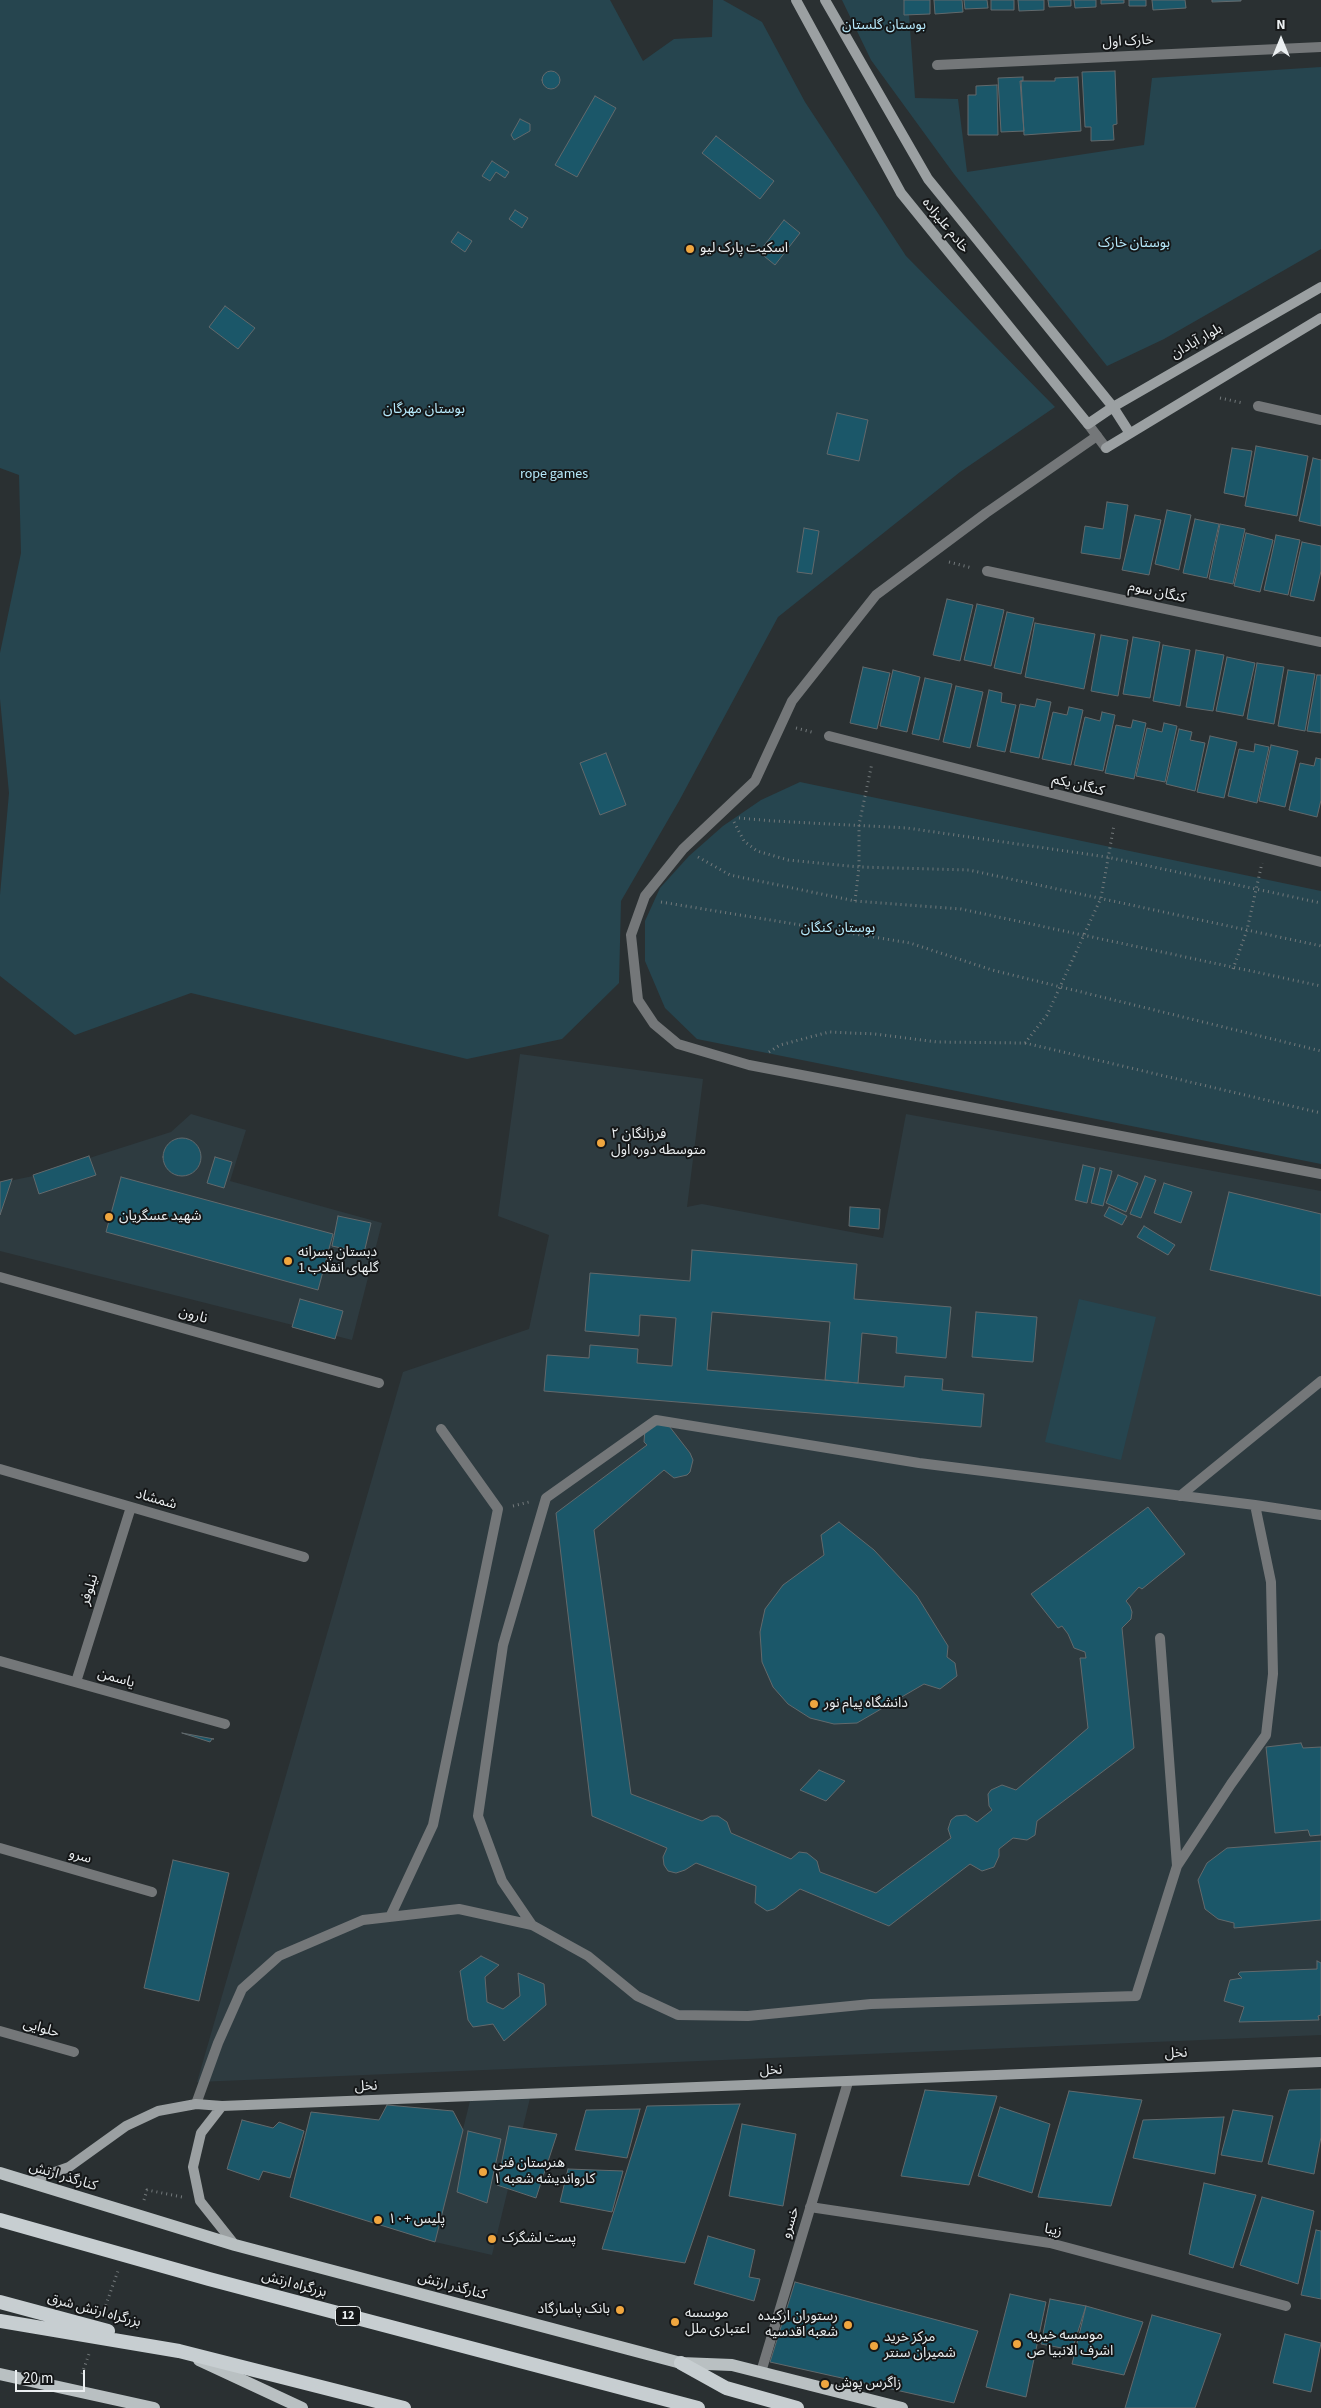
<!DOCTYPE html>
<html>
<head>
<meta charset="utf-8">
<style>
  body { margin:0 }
  #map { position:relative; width:1321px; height:2408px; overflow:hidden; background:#2a3032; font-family:"Source Sans 3",sans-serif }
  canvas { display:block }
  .north { position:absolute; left:1256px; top:15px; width:50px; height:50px; -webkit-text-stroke:4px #151718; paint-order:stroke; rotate:0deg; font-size:14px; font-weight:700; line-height:20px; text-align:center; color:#ebeff1 }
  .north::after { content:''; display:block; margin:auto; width:18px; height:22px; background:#ebeff1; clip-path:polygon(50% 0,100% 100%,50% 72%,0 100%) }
  .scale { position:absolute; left:15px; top:2370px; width:70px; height:22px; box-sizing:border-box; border:2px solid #ebeff1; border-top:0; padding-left:6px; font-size:15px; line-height:18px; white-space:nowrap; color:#ebeff1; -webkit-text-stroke:4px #151718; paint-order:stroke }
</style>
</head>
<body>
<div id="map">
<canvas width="1321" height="2408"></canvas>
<div class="north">N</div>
<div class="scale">20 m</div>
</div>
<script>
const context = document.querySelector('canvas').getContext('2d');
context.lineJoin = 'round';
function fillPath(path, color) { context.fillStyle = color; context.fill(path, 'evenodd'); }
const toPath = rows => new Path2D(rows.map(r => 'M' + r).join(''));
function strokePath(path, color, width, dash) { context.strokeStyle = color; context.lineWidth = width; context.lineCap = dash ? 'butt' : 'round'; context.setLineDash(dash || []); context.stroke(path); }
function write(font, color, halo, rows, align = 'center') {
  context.font = font + ' "Source Sans 3","Noto Sans Arabic",sans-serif'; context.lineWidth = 4; context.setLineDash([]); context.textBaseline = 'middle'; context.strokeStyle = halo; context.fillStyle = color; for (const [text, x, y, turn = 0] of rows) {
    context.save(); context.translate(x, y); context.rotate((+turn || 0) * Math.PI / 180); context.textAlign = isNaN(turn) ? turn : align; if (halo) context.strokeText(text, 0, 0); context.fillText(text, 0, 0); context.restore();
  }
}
fillPath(toPath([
  [520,1054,703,1079,687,1207,702,1204,883,1238,906,1114,1321,1191,1321,2035,197,2082,403,1372,529,1329,549,1235,498,1216],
  [191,1114,246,1130,230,1181,382,1223,352,1340,0,1251,0,1183,33,1176,171,1132],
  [531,2094,492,2255,435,2242,470,2101]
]), '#2e3b40');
fillPath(toPath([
  [0,0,610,0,643,61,674,39,712,37,713,0,723,0,762,22,805,102,906,256,1055,407,960,472,778,617,679,801,621,901,619,983,562,1039,467,1059,191,993,75,1035,0,976,0,895,9,793,0,699,0,653,21,553,19,475,0,468],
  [842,0,908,0,915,98,958,99,967,172,1144,145,1152,78,1321,67,1321,249,1164,339,1107,366,954,174,871,60],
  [800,782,1321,891,1321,1164,697,1039,665,1008,645,961,645,921,660,888,689,856,723,826,761,800],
  [1079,1299,1156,1317,1121,1460,1045,1442]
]), '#26454f');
const building = toPath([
  [904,0,930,0,930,14,904,15,904,0],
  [934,0,962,0,963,12,935,14,934,0],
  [964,0,987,0,988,8,965,9,964,0],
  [991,0,1014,0,1014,10,991,10,991,0],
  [1018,0,1044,0,1044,10,1019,11,1018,0],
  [1048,0,1071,0,1071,6,1049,7,1048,0],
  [1074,0,1096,0,1096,7,1075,8,1074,0],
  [1101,0,1124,0,1124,3,1101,4,1101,0],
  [1129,0,1146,0,1146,6,1129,6,1129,0],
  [1152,0,1185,0,1186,8,1153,10,1152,0],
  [1212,0,1241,0,1241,1,1212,2,1212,0],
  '542 80a9 9 0 1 1 18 0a9 9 0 1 1-18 0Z',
  [1115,71,1117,124,1113,125,1114,140,1091,141,1091,127,1085,127,1082,72,1115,71],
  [1023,77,1023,81,1020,81,1024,131,1001,132,998,78,1023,77],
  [1078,77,1081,131,1024,135,1021,81,1055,81,1055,78,1078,77],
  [997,85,998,135,968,135,968,95,976,95,976,86,997,85],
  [595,96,616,108,577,177,555,165,595,96],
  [520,119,530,124,530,131,514,140,511,135,520,119],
  [716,136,774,181,760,199,702,153,716,136],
  [492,161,509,172,505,178,496,172,490,181,482,176,492,161],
  [515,210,528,218,522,228,509,219,515,210],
  [784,220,800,233,775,265,759,252,784,220],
  [458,232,472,241,465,252,451,242,458,232],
  [225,306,255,328,238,349,209,327,225,306],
  [837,413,868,420,859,461,827,454,837,413],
  [1256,446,1308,456,1297,516,1245,506,1256,446],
  [1232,448,1252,451,1244,497,1224,493,1232,448],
  [1313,458,1321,460,1321,526,1299,521,1313,458],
  [1107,502,1128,505,1120,559,1081,553,1085,526,1103,529,1107,502],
  [1167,510,1191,515,1179,570,1155,564,1167,510],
  [1135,515,1161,520,1149,575,1122,570,1135,515],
  [1195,519,1219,524,1207,578,1183,573,1195,519],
  [1220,524,1245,529,1233,584,1209,579,1220,524],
  [804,528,819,531,812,574,797,572,804,528],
  [1246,533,1273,540,1260,592,1234,586,1246,533],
  [1276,535,1300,540,1288,595,1264,590,1276,535],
  [1302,542,1321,546,1321,571,1314,601,1290,596,1302,542],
  [947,599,973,605,960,661,933,655,947,599],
  [977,604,1004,610,991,666,964,660,977,604],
  [1007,612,1034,618,1021,674,994,668,1007,612],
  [1035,623,1095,634,1084,689,1025,677,1035,623],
  [1101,635,1128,640,1118,696,1091,691,1101,635],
  [1133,637,1160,642,1150,698,1123,694,1133,637],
  [1163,645,1190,650,1180,706,1153,701,1163,645],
  [1196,650,1224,655,1213,711,1186,707,1196,650],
  [1227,657,1255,663,1243,716,1216,711,1227,657],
  [1257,663,1284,667,1274,724,1247,719,1257,663],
  [863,667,890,673,877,729,850,723,863,667],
  [893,670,920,677,907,732,880,726,893,670],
  [1288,670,1315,674,1305,731,1278,726,1288,670],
  [1317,675,1321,675,1321,733,1307,731,1317,675],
  [925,678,952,684,939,740,912,734,925,678],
  [956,686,983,692,970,748,943,742,956,686],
  [989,690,1002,693,1001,702,1016,705,1005,752,977,746,989,690],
  [1037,699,1051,702,1039,758,1010,752,1020,704,1035,707,1037,699],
  [1069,707,1083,710,1071,765,1042,759,1053,712,1067,715,1069,707],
  [1102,712,1115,715,1103,771,1074,765,1085,717,1100,721,1102,712],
  [1133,720,1146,723,1134,779,1105,773,1116,725,1131,728,1133,720],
  [1164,723,1177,726,1165,782,1136,776,1147,728,1162,732,1164,723],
  [1179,729,1192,732,1190,740,1205,743,1195,791,1166,784,1179,729],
  [1210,736,1237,742,1224,798,1197,792,1210,736],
  [1255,744,1269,747,1257,803,1228,796,1239,749,1254,752,1255,744],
  [1271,745,1298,751,1285,807,1259,801,1271,745],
  [606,753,626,805,600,815,580,763,606,753],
  [1316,758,1321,759,1321,800,1317,817,1289,810,1300,763,1314,766,1316,758],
  '163 1157a19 19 0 1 1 38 0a19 19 0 1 1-38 0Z',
  [89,1156,96,1175,39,1194,33,1175,89,1156],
  [215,1157,232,1162,224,1188,207,1183,215,1157],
  [1083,1165,1095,1168,1087,1203,1075,1200,1083,1165],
  [1100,1168,1112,1171,1103,1206,1091,1203,1100,1168],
  [1118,1175,1138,1183,1126,1212,1106,1203,1118,1175],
  [1145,1176,1156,1180,1141,1218,1130,1214,1145,1176],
  [121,1177,333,1234,318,1290,106,1232,121,1177],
  [12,1179,0,1215,0,1182,12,1179],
  [1164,1183,1192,1192,1181,1223,1154,1213,1164,1183],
  [1229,1192,1321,1214,1321,1296,1210,1270,1229,1192],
  [850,1207,880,1209,879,1229,849,1226,850,1207],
  [1109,1207,1127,1216,1122,1225,1104,1216,1109,1207],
  [338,1216,371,1223,364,1253,332,1246,338,1216],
  [1144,1226,1175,1245,1168,1255,1137,1237,1144,1226],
  [692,1250,857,1264,854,1299,951,1307,946,1358,896,1353,897,1337,862,1333,858,1383,825,1380,830,1322,712,1312,707,1370,904,1387,905,1376,943,1379,942,1390,984,1394,981,1427,544,1391,547,1355,589,1358,590,1345,638,1349,637,1363,672,1366,676,1318,640,1315,639,1336,585,1331,590,1273,690,1281,692,1250],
  [300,1299,343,1311,335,1339,292,1327,300,1299],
  [976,1312,1037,1317,1033,1362,972,1357,976,1312],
  [654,1422,666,1422,690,1453,693,1460,690,1472,687,1475,674,1478,664,1470,594,1530,631,1794,702,1821,711,1816,718,1816,727,1822,731,1833,791,1859,799,1852,807,1853,817,1861,820,1872,876,1893,951,1838,948,1829,951,1820,956,1816,966,1815,977,1822,992,1810,989,1806,988,1794,991,1790,1002,1785,1016,1790,1088,1728,1080,1658,1086,1658,1085,1652,1074,1648,1068,1634,1062,1626,1058,1628,1031,1594,1148,1507,1185,1554,1142,1589,1139,1587,1126,1601,1130,1606,1132,1612,1131,1619,1122,1628,1134,1748,1037,1821,1035,1835,1027,1840,1013,1838,999,1849,999,1856,994,1867,982,1871,970,1864,889,1926,800,1889,774,1909,767,1911,755,1903,756,1886,696,1863,685,1870,676,1873,668,1871,664,1865,663,1857,667,1848,592,1816,556,1513,647,1445,644,1442,645,1429,654,1422],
  [839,1522,874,1550,917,1596,948,1646,947,1657,955,1663,957,1676,940,1689,924,1684,857,1723,834,1724,810,1718,788,1704,773,1687,762,1662,760,1632,765,1609,783,1585,824,1555,821,1535,839,1522],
  [182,1733,214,1739,212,1739,210,1742,182,1733],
  [1301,1743,1303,1748,1321,1747,1321,1835,1310,1836,1308,1830,1275,1833,1266,1747,1301,1743],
  [819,1770,845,1781,826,1801,800,1790,819,1770],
  [1321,1841,1321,1920,1234,1928,1234,1923,1218,1919,1205,1909,1198,1880,1207,1863,1227,1848,1321,1841],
  [173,1860,229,1873,199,2001,144,1988,173,1860],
  [481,1956,499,1965,485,1977,487,2002,503,2009,520,1996,518,1973,544,1984,546,2005,504,2041,493,2024,473,2027,468,2020,460,1971,481,1956],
  [1317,1961,1321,1963,1321,2015,1318,2016,1319,2020,1239,2022,1244,2007,1224,2001,1230,1980,1242,1978,1238,1974,1240,1972,1317,1969,1317,1961],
  [1321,2089,1321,2137,1314,2174,1268,2164,1289,2090,1321,2089],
  [925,2090,997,2096,969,2185,901,2176,925,2090],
  [1069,2091,1142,2100,1111,2206,1038,2197,1069,2091],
  [740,2104,685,2263,602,2249,647,2106,740,2104],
  [387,2105,453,2111,463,2130,435,2242,290,2197,311,2112,379,2120,387,2105],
  [1000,2107,1050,2124,1032,2193,978,2176,1000,2107],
  [640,2109,627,2158,575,2150,586,2110,640,2109],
  [1233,2110,1273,2116,1262,2162,1221,2155,1233,2110],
  [1224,2117,1215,2174,1133,2158,1143,2120,1224,2117],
  [242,2120,273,2128,279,2122,304,2131,290,2178,263,2171,259,2180,227,2169,242,2120],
  [742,2124,796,2134,783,2206,729,2196,742,2124],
  [509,2126,557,2134,536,2198,497,2185,509,2126],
  [468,2131,501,2139,487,2203,457,2192,468,2131],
  [568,2169,623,2171,612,2212,560,2202,568,2169],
  [1204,2183,1256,2195,1233,2268,1189,2254,1204,2183],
  [1262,2197,1314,2211,1298,2284,1240,2265,1262,2197],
  [1316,2230,1321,2231,1321,2299,1301,2295,1316,2230],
  [708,2236,755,2250,749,2277,760,2279,754,2301,694,2284,708,2236],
  [795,2282,978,2331,954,2403,770,2362,795,2282],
  [1010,2294,1046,2302,1026,2397,986,2387,1010,2294],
  [1050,2299,1086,2306,1072,2350,1041,2344,1050,2299],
  [1086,2306,1143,2322,1124,2375,1072,2364,1086,2306],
  [1152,2315,1221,2334,1195,2408,1125,2408,1152,2315],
  [1285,2334,1321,2343,1311,2392,1273,2383,1285,2334]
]);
fillPath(building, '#1b5769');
strokePath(building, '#62696c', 1);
strokePath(toPath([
  [1220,398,1243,403],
  [949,562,972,568],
  [796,728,815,733],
  [739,818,773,821,907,828,1107,857,1321,903],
  [734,822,744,841,757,851,788,860,859,867,969,870,1321,946],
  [698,857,730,875,855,901,961,909,1321,986],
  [855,901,859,867,859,825,872,763],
  [661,902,910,943,992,970,1321,1051],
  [1233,969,1247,930,1262,863],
  [1025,1043,1321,1113],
  [769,1052,780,1045,829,1032,875,1034,937,1042,1025,1043,1047,1015,1101,898,1114,825],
  [513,1506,529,1502],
  [144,2200,147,2190,182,2197],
  [104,2310,118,2271],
  [82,2374,89,2354]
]), '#73797b', 3, [1, 4]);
strokePath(toPath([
  [937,65,1321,47],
  [1258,406,1321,420],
  [1097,436,986,513,876,595,792,701,755,781,683,849,645,896,631,935,638,1000,654,1024,678,1044,749,1065,1321,1174],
  [987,571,1321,642],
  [829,736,1321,862],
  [0,1277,379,1383],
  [0,1469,304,1557],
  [1180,1496,1321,1381],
  [1160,1638,1177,1866],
  [0,1661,225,1724],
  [76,1682,131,1507],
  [0,1848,152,1892],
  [390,1917,433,1825,498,1509,441,1429],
  [532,1925,502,1881,478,1816,503,1645,546,1498,656,1420,919,1463,1255,1505,1321,1515],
  [0,2031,74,2052],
  [196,2104,218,2043,242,1989,279,1956,363,1920,459,1909,532,1925,588,1956,637,1996,678,2015,748,2016,871,2004,1136,1996,1177,1866,1231,1784,1266,1735,1273,1674,1271,1582,1255,1505],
  [810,2207,1050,2243,1286,2306],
  [761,2372,848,2082]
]), '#747779', 10);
strokePath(toPath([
  [1088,424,1106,448]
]), '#747779', 10);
strokePath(toPath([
  [796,0,901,193,1088,424,1113,407,1321,287],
  [825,0,928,179,1113,407,1129,432],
  [1106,448,1321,318],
  [222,2106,201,2133,193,2167,200,2201,235,2245],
  [27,2182,69,2167,126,2126,158,2111,196,2104,222,2106,1321,2062]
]), '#9ba0a2', 10);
strokePath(toPath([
  [0,2173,235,2245,681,2363,732,2365,902,2408],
  [199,2360,302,2408],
  [0,2374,154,2408]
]), '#b9c0c2', 12);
strokePath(toPath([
  [0,2220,209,2279,698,2408],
  [0,2302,108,2331],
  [0,2321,179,2351,404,2408],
  [681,2363,726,2388,797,2408]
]), '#c7ced1', 14);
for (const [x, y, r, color] of [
  [690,249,5,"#f0a63f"],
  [601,1143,5,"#f0a63f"],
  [109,1217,5,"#f0a63f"],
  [288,1261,5,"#f0a63f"],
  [814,1704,5,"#f0a63f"],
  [483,2172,5,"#f0a63f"],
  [378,2220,5,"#f0a63f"],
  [492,2239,5,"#f0a63f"],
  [620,2310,5,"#f0a63f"],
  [675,2322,5,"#f0a63f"],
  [848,2325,5,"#f0a63f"],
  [1017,2344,5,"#f0a63f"],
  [874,2346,5,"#f0a63f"],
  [825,2384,5,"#f0a63f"]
]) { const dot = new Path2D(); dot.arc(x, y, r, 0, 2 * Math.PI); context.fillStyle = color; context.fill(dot); strokePath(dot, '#151718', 2); }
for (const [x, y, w] of [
  [348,2316,25]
]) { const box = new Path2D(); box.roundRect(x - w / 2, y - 9.5, w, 19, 4); context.fillStyle = '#151718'; context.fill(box); strokePath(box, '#ebeff1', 1); }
write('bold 12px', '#ebeff1', null, [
  ["12",348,2316]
]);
write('14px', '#b6e9fb', '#151718', [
  ["بوستان گلستان",884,26],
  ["بوستان خارک",1134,244],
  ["بوستان مهرگان",424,410],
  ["rope games",554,475],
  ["بوستان کنگان",838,929]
]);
write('14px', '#ebeff1', '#151718', [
  ["خارک اول",1128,42,-3],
  ["خادم علیزاده",945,226,51],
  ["بلوار آبادان",1197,342,-30],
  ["کنگان سوم",1157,593,12],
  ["کنگان یکم",1078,786,14],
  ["نارون",193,1316,16],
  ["شمشاد",156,1500,16],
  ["نیلوفر",90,1590,-73],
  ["یاسمن",116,1679,16],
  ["سرو",80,1857,16],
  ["حلوایی",41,2029,16],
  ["نخل",1176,2054,-2],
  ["نخل",771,2071,-2],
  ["نخل",366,2087,-2],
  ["کنارگذر ارتش",63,2177,17],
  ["خسرو",791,2223,-73],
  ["زیبا",1053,2231,12],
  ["بزرگراه ارتش",294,2285,15],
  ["کنارگذر ارتش",452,2287,15],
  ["بزرگراه ارتش شرق",94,2311,15]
]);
write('14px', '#ebeff1', '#151718', [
  ["اسکیت پارک لیو",700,249],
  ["فرزانگان ۲",611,1135],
  ["متوسطه دوره اول",611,1151],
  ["شهید عسگریان",119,1217],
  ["دبستان پسرانه",298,1253],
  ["گلهای انقلاب 1",298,1269],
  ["دانشگاه پیام نور",824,1704],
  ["هنرستان فنی",493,2164],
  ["کارواندیشه شعبه ۱",493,2180],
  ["پلیس +۱۰",388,2220],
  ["پست لشگرک",502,2239],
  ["بانک پاسارگاد",610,2310,"right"],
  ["موسسه",685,2314],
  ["اعتباری ملل",685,2330],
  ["رستوران‌ ارکیده",838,2317,"right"],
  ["شعبه اقدسیه",838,2333,"right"],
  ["موسسه خیریه",1027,2336],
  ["اشرف الانبیا ص",1027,2352],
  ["مرکز خرید",884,2338],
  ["شمیران سنتر",884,2354],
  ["زاگرس پوش",835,2384]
], 'left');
</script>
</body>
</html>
